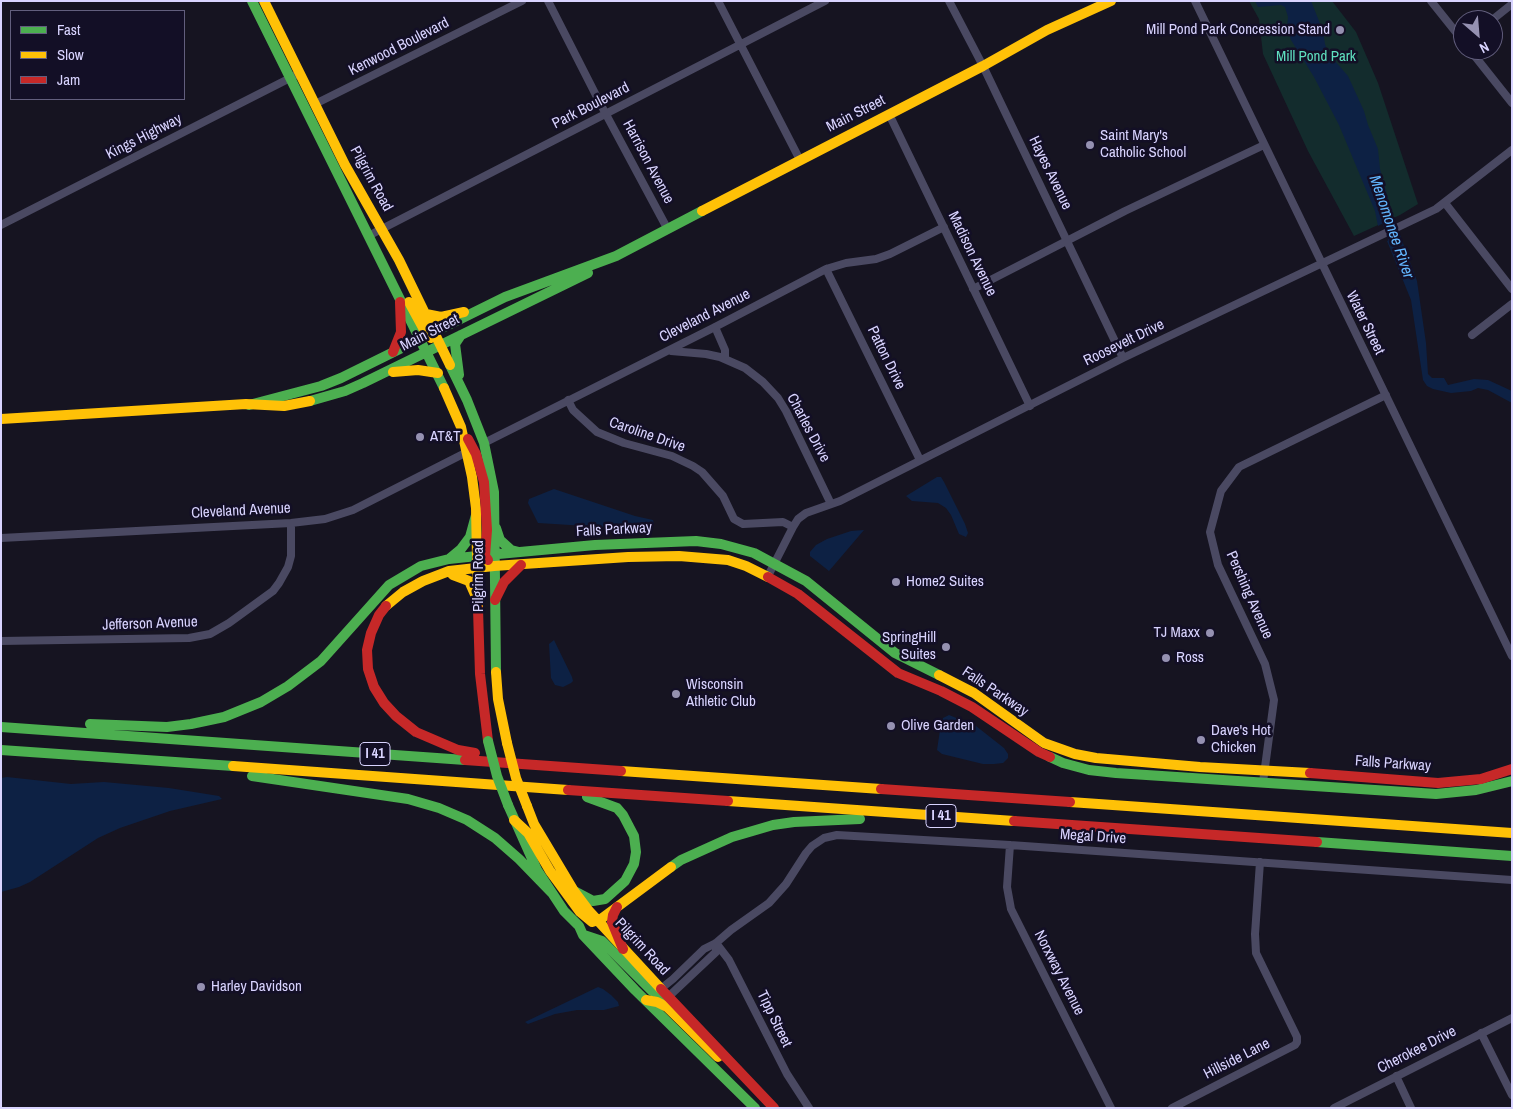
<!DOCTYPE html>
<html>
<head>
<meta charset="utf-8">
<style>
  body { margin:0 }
  #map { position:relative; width:1513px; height:1109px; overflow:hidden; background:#161421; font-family:"Archivo Narrow",sans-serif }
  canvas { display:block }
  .frame { position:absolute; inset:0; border:2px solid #d9d4ff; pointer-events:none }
  .legend { position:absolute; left:10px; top:10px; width:175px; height:90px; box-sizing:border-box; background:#130f26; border:1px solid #625e7d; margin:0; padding:6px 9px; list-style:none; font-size:15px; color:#d9d4ff }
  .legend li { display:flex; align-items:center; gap:10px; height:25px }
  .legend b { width:25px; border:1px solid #625e7d }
  .north { position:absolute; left:1453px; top:10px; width:50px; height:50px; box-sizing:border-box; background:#130f26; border:1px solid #625e7d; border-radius:50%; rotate:153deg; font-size:14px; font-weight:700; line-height:20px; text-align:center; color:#d9d4ff }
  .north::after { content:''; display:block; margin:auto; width:18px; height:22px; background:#9591b1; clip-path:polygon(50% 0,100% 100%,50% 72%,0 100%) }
</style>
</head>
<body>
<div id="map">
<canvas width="1513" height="1109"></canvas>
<div class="frame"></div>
<ul class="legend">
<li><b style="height:6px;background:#4caf50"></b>Fast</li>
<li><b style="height:6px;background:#ffc107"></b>Slow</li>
<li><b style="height:6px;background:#c62828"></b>Jam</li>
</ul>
<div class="north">N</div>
</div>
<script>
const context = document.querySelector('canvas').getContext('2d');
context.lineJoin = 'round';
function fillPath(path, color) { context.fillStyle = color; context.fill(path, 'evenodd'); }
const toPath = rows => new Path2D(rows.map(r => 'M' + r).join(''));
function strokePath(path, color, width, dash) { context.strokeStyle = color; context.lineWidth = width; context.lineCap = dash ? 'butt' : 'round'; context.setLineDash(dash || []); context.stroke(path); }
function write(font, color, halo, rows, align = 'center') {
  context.font = font + ' "Archivo Narrow",sans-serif'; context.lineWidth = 5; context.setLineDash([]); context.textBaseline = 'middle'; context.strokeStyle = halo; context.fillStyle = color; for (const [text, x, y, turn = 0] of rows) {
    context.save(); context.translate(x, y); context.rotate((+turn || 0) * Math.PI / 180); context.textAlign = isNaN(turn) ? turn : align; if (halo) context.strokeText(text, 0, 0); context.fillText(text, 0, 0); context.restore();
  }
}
fillPath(toPath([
  [1249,1,1332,1,1356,32,1378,83,1418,204,1400,215,1354,236,1308,151,1263,54,1259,19]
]), '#132c2d');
fillPath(toPath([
  [1255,1,1311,1,1323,31,1325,44,1328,53,1348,76,1364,111,1368,125,1378,149,1380,169,1393,218,1378,226,1375,211,1339,125,1314,77,1291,40,1287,27,1288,17,1285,7,1281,5,1258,7],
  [1400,235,1417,281,1426,343,1428,374,1432,378,1444,378,1448,385,1474,379,1488,380,1512,391,1512,403,1488,390,1478,388,1471,391,1451,393,1433,389,1427,386,1423,380,1411,300,1387,241],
  [937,477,941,477,944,482,965,524,968,533,966,537,959,534,951,515,946,508,938,503,912,501,906,496],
  [554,489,635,516,653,520,654,524,648,526,603,527,538,523,528,503,529,499],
  [864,530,829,571,810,556,810,552,816,545,827,539,851,531],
  [554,640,572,677,573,681,571,683,563,687,555,685,551,678,549,644],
  [949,715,976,726,1004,748,1008,754,1008,758,1003,763,994,764,983,764,942,754,937,750,940,730,943,718],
  [7,777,71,784,104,782,169,788,219,796,222,799,170,811,120,828,98,838,30,882,19,887,1,892,1,778],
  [598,987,603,989,611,995,618,1002,619,1006,604,1010,577,1010,555,1014,528,1024,525,1022]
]), '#0d2144');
strokePath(toPath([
  [1382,205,1399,252]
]), '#0d2144', 12);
strokePath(toPath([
  [548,1,601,105,667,228],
  [718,1,800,160],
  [949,1,983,66,1123,358],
  [1195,1,1512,656],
  [1431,1,1463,41],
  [1492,20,1512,4],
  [1470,50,1512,103],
  [315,104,522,1],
  [889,114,1030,406],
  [1445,203,1512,289],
  [1,225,300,73],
  [370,235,825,1],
  [826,269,920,460],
  [973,289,1125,211,1264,145],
  [715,327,725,350,725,359],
  [1472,335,1512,304],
  [671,351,706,354,720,357,745,368,763,382,778,398,786,411,831,504],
  [568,400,573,410,597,432,624,443,672,456,693,466,702,472,723,496,734,519,743,524,783,522,793,527],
  [484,443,715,327,826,269,846,263,876,259,890,254,944,227],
  [1,538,291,523,325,519,353,510,467,452],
  [768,576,793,527,798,519,806,513,840,501,1123,358,1436,209,1512,150],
  [1,641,189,638,210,634,229,623,273,591,279,583,288,567,291,556,291,523],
  [1263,782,1274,700,1265,664,1218,565,1210,532,1221,491,1239,467,1386,395],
  [1010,845,1007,887,1011,909,1111,1108],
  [716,943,729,960,787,1074,809,1108],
  [658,991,673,979,704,949,716,943,731,930,769,903,786,884,806,853,812,846,824,838,837,835,1010,845,1512,880],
  [666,999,716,952,716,943],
  [1481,1033,1512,1095],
  [1396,1076,1411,1108],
  [1172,1108,1295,1045,1297,1042,1297,1037,1256,953,1255,934,1260,862],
  [1334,1108,1512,1018]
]), '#4a4962', 8);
strokePath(toPath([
  [252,1,444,388],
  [450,365,467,400,484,443,494,492,496,672],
  [459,375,455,344,461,335],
  [310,401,345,391,363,383,588,273],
  [249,405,321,386,341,378,505,297,616,256,702,211],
  [496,528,500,540,511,550,519,552],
  [477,556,595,545,696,541,721,544,754,553,806,581,895,653,939,675],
  [449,559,461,549,470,537,476,515],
  [90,724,167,727,191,724,224,717,261,702,288,686,321,661,389,585,421,566,449,559,477,556],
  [1,727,465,760],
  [1,750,233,766],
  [1050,757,1063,763,1089,770,1116,773,1436,794,1476,790,1512,781],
  [252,776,408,799,439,808,467,820,495,838,519,859,552,893],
  [508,805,537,870,564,911,579,926,583,935,635,990,755,1108],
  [1317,842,1512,856],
  [671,867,681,860,732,837,773,825,794,822,860,819],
  [574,891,593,901,605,899,625,881,634,864,636,852,634,836,623,815,617,808,587,797],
  [584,935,602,941,652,991,667,996]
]), '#4caf50', 10);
strokePath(toPath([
  [264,1,345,165,399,260,450,365],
  [702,211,983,66,1047,30,1111,1],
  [409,302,427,335,431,338],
  [426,314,441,317,464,312],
  [393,372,418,370,438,373],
  [444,388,461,427,472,477,476,508,478,609],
  [1,419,246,404,284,406,310,401],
  [494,566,628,557,679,556,728,560,746,566,768,577],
  [449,571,453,575,469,581,477,599],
  [386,606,403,592,423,581,449,571,494,566],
  [496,672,498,699,507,743],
  [939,675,974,693,1044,743,1075,754,1096,758,1200,767,1310,773],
  [233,766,568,790],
  [621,771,881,789],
  [728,801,1014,821],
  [1070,802,1512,833],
  [527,806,534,824,574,891,589,911,661,989],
  [514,820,528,833,550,871,580,912,592,922,601,919,671,867],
  [646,1000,657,1002,667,1007,718,1057]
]), '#ffc107', 10);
strokePath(toPath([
  [393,352,401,332,400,302],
  [468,439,476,454,484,482,487,530,485,556,488,560],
  [768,577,798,594,898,673,941,691,972,707,1039,752,1050,757],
  [495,600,504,582,521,565],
  [386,606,379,615,371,633,367,650,368,669,374,687,384,703,396,716,416,732,458,750,475,753],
  [478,609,480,674,488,741],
  [465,760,621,771],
  [1310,773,1438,783,1481,779,1512,769],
  [881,789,1070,802],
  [568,790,728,801],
  [1014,821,1317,842],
  [617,907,613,915,612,922,623,949],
  [661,989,774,1108]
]), '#c62828', 10);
strokePath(toPath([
  [488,741,497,776,508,805]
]), '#4caf50', 10);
strokePath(toPath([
  [507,743,516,778,527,806]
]), '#ffc107', 10);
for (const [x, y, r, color] of [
  [1340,30,5,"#9591b1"],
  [1090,145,5,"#9591b1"],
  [420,437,5,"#9591b1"],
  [896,582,5,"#9591b1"],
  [1210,633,5,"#9591b1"],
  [946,647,5,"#9591b1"],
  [1166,658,5,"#9591b1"],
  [676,694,5,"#9591b1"],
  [891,726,5,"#9591b1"],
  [1201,740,5,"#9591b1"],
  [201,987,5,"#9591b1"]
]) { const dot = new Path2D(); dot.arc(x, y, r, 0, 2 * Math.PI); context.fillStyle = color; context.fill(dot); strokePath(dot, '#130f26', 2); }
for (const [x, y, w] of [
  [375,754,30],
  [941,816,30]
]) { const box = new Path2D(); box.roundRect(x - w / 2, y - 11.5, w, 23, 4); context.fillStyle = '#130f26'; context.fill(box); strokePath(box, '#d9d4ff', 1); }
write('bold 14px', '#d9d4ff', null, [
  ["I 41",375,754],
  ["I 41",941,816]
]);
write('15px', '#d9d4ff', '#130f26', [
  ["Mill Pond Park Concession Stand",1330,30,"right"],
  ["Saint Mary's",1100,136],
  ["Catholic School",1100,153],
  ["AT&T",430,437],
  ["Home2 Suites",906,582],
  ["TJ Maxx",1200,633,"right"],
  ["SpringHill",936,638,"right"],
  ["Suites",936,655,"right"],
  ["Ross",1176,658],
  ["Wisconsin",686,685],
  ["Athletic Club",686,702],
  ["Olive Garden",901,726],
  ["Dave's Hot",1211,731],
  ["Chicken",1211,748],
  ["Harley Davidson",211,987]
], 'left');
write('15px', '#d9d4ff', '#130f26', [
  ["Kenwood Boulevard",399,47,-27],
  ["Park Boulevard",591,106,-27],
  ["Main Street",856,114,-27],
  ["Kings Highway",144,137,-27],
  ["Harrison Avenue",648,162,62],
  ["Hayes Avenue",1050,173,64],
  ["Pilgrim Road",371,179,61],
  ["Madison Avenue",972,254,64],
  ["Cleveland Avenue",705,316,-27],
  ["Water Street",1365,323,64],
  ["Main Street",430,333,-27],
  ["Roosevelt Drive",1124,343,-26],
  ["Patton Drive",886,358,64],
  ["Charles Drive",808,428,62],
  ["Caroline Drive",647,435,19],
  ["Cleveland Avenue",241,511,-3],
  ["Falls Parkway",614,530,-3],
  ["Pilgrim Road",479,576,-90],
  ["Pershing Avenue",1249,595,66],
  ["Jefferson Avenue",150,624,-2],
  ["Falls Parkway",995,692,34],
  ["Falls Parkway",1393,764,4],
  ["Megal Drive",1093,837,4],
  ["Pilgrim Road",642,947,47],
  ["Norxway Avenue",1059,973,63],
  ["Tipp Street",774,1019,64],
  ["Cherokee Drive",1417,1050,-27],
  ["Hillside Lane",1237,1059,-27]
]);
write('15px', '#5fe0c0', '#130f26', [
  ["Mill Pond Park",1316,57]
]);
write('italic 16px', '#62b6ff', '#130f26', [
  ["Menomonee River",1391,227,71]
]);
</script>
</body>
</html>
